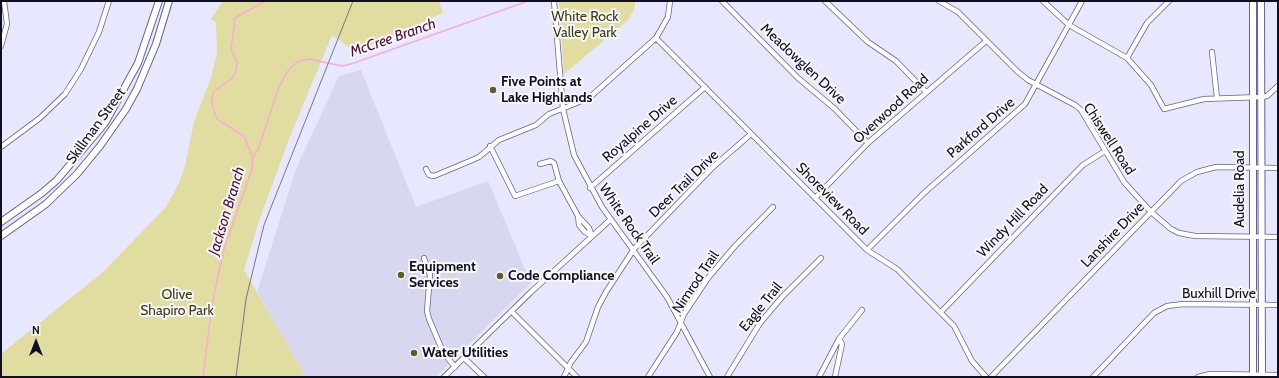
<!DOCTYPE html>
<html>
<head>
<meta charset="utf-8">
<style>
  body { margin:0 }
  #map { position:relative; width:1279px; height:378px; overflow:hidden; background:#e7e7fe; font-family:Cabin,sans-serif }
  canvas { display:block }
  .frame { position:absolute; inset:0; border:2px solid #100f22; pointer-events:none }
  .north { position:absolute; left:16px; top:322px; width:40px; height:40px; -webkit-text-stroke:3px #f7f7f7; paint-order:stroke; rotate:0deg; font-size:11px; font-weight:700; line-height:16px; text-align:center; color:#100f22 }
  .north::after { content:''; display:block; margin:auto; width:14px; height:18px; background:#100f22; clip-path:polygon(50% 0,100% 100%,50% 72%,0 100%) }
</style>
</head>
<body>
<div id="map">
<canvas width="1279" height="378"></canvas>
<div class="frame"></div>
<div class="north">N</div>
</div>
<script>
const context = document.querySelector('canvas').getContext('2d');
context.lineJoin = 'round';
function fillPath(path, color) { context.fillStyle = color; context.fill(path, 'evenodd'); }
const toPath = rows => new Path2D(rows.map(r => 'M' + r).join(''));
function strokePath(path, color, width, dash) { context.strokeStyle = color; context.lineWidth = width; context.lineCap = dash ? 'butt' : 'round'; context.setLineDash(dash || []); context.stroke(path); }
function write(font, color, halo, rows, align = 'center') {
  context.font = font + ' Cabin,sans-serif'; context.lineWidth = 4; context.setLineDash([]); context.textBaseline = 'middle'; context.strokeStyle = halo; context.fillStyle = color; for (const [text, x, y, turn = 0] of rows) {
    context.save(); context.translate(x, y); context.rotate((+turn || 0) * Math.PI / 180); context.textAlign = isNaN(turn) ? turn : align; if (halo) context.strokeText(text, 0, 0); context.fillText(text, 0, 0); context.restore();
  }
}
fillPath(toPath([
  [361,70,416,207,488,181,531,283,436,377,306,377,257,292,296,169,339,76]
]), '#d7d8f0');
fillPath(toPath([
  [223,1,439,1,443,13,356,52,332,35,289,139,259,221,244,270,306,377,1,377,1,354,103,272,166,207,179,183,185,166,194,122,211,78,217,53,216,22,211,19],
  [559,1,635,1,635,8,628,20,564,74]
]), '#e1dca0');
strokePath(toPath([
  [253,158,259,147,278,89,287,72,297,62,309,59,342,66,351,64,528,1],
  [203,377,211,312,219,271,224,249,252,169,253,158,244,136,217,119,213,109,212,97,214,91,232,79,236,71,237,63,231,49,235,18,265,1]
]), '#faabd9', 1.5);
const minor = toPath([
  [554,1,563,109,574,155,602,207,667,297,710,377],
  [722,1,798,78,835,109,868,143],
  [825,1,868,42,896,61,926,92],
  [939,1,958,12,1018,72,1028,80,1075,105,1081,110,1124,182,1151,212,1171,229,1179,233,1195,236,1278,237],
  [1043,1,1069,25,1127,58,1151,85,1164,109,1204,99,1261,97,1267,96,1278,86],
  [656,38,867,250,897,269,954,326,972,361,986,377],
  [1,46,7,24,4,1],
  [1212,52,1217,98],
  [1127,58,1147,23,1169,1],
  [490,146,515,196,559,181,578,216,589,228,592,236],
  [1,147,40,118,65,94,81,69,99,32,109,1],
  [540,164,551,161,554,163,559,181],
  [426,169,429,175,434,176,470,161,479,157,499,140,536,125,549,114,589,98,656,38,668,17,670,1],
  [590,188,705,87],
  [815,198,868,143,986,41],
  [578,216,579,225,585,232,592,236],
  [867,250,924,193,1025,104,1082,1],
  [424,258,430,275,427,311,429,319,443,352,455,367],
  [511,311,577,377],
  [941,312,1075,173,1083,165,1105,151],
  [464,358,484,377],
  [444,377,531,292,610,220],
  [564,377,571,362,586,342,598,307,606,292,634,249,713,167,751,134],
  [648,377,677,332,684,314,708,278,735,246,773,207],
  [727,377,760,323,782,297,821,258],
  [819,377,839,339,862,310],
  [835,377,842,344,839,339],
  [991,377,1181,181,1197,172,1216,167,1278,168],
  [1093,377,1154,313,1167,306,1183,304,1278,305],
  [1198,377,1210,374,1278,375]
]);
const major = toPath([
  [1261,1,1262,377],
  [1,222,42,193,57,180,105,123,138,63,159,1],
  [1,236,46,204,77,174,100,146,126,109,137,89,156,44,169,1],
  [1253,377,1253,1]
]);
strokePath(minor, '#636292', 6);
strokePath(major, '#636292', 8);
strokePath(minor, '#fff', 4.5);
strokePath(major, '#fff', 6);
strokePath(toPath([
  [236,377,246,299,264,225,353,1]
]), '#76758a', 1);
for (const [x, y, r, color] of [
  [493,90,4,"#605b28"],
  [401,275,4,"#605b28"],
  [500,276,4,"#605b28"],
  [414,353,4,"#605b28"]
]) { const dot = new Path2D(); dot.arc(x, y, r, 0, 2 * Math.PI); context.fillStyle = color; context.fill(dot); strokePath(dot, '#f7f7f7', 1.5); }
write('14px', '#3e3a15', '#f7f7f7', [
  ["White Rock",585,17],
  ["Valley Park",585,33],
  ["Olive",177,295],
  ["Shapiro Park",177,311]
]);
write('14px', '#100f22', '#f7f7f7', [
  ["Meadowglen Drive",803,64,43],
  ["Overwood Road",891,109,-42],
  ["Skillman Street",96,126,-54],
  ["Parkford Drive",981,128,-41],
  ["Royalpine Drive",640,129,-41],
  ["Chiswell Road",1109,139,57],
  ["Deer Trail Drive",684,184,-44],
  ["Audelia Road",1240,189,-90],
  ["Shoreview Road",832,199,45],
  ["Windy Hill Road",1013,221,-46],
  ["White Rock Trail",629,224,55],
  ["Lanshire Drive",1113,235,-46],
  ["Nimrod Trail",696,282,-56],
  ["Buxhill Drive",1219,294],
  ["Eagle Trail",761,307,-51]
]);
write('bold 14px', '#100f22', '#f7f7f7', [
  ["Five Points at",501,82],
  ["Lake Highlands",501,98],
  ["Equipment",409,267],
  ["Services",409,283],
  ["Code Compliance",508,276],
  ["Water Utilities",422,353]
], 'left');
write('italic 15px', '#500c3b', '#f7f7f7', [
  ["McCree Branch",393,38,-19],
  ["Jackson Branch",227,211,-73]
]);
</script>
</body>
</html>
